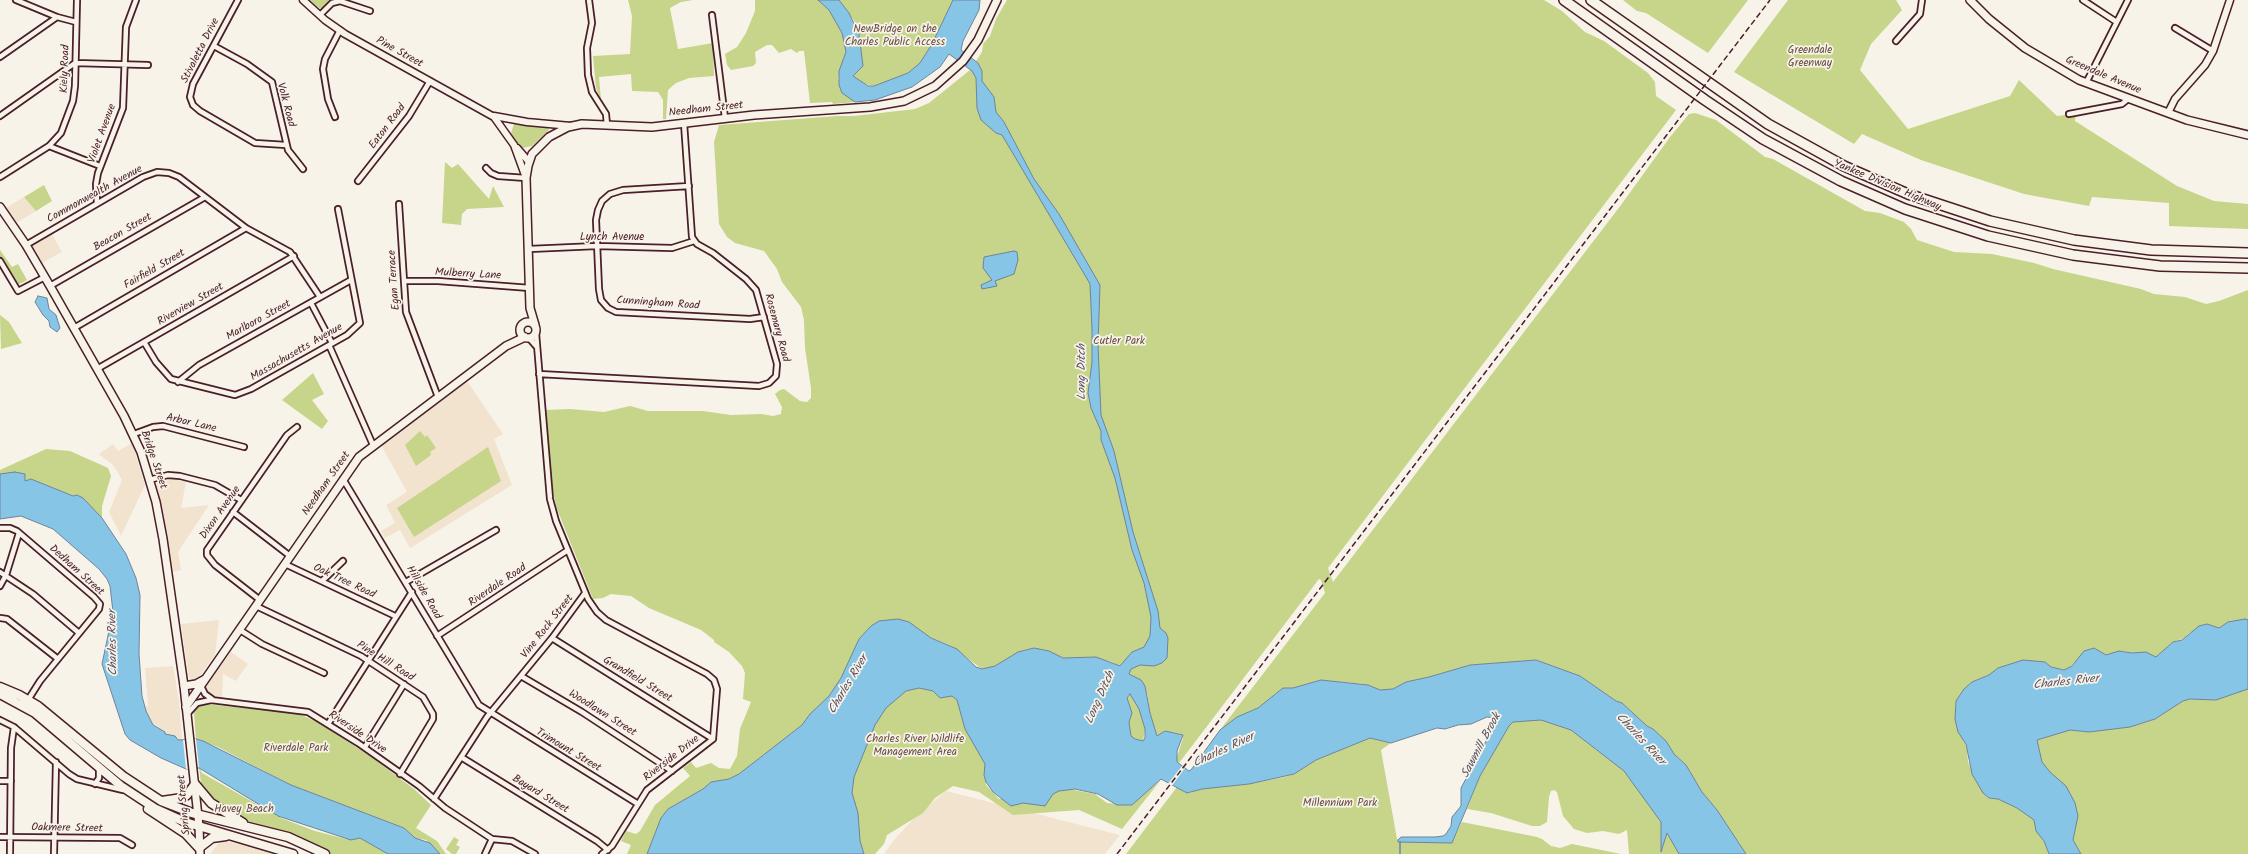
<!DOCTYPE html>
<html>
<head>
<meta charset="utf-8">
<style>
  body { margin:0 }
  canvas { display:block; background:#f7f3e8 }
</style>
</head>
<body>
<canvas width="2248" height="854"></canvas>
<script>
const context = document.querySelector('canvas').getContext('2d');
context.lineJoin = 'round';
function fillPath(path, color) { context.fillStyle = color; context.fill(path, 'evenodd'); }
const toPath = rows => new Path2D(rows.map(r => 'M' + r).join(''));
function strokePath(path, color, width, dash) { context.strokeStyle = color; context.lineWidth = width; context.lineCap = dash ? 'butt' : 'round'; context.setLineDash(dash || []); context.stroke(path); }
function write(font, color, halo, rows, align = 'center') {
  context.font = font + ' Kalam,sans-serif'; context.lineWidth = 3.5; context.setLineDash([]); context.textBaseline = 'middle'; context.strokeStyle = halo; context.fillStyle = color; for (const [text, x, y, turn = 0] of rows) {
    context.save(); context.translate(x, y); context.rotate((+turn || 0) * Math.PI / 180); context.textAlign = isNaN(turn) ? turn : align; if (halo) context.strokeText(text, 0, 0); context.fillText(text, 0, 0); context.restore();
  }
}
fillPath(toPath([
  [24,197,36,211,16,223,6,208],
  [52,234,62,252,42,263,32,246],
  [467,381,503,434,494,439,512,485,410,548,400,530,385,538,381,531,395,523,386,505,407,492,381,445],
  [132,443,145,485,121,536,109,512,122,480,114,466,99,454,113,444,118,451],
  [172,479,186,482,181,508,209,505,178,552,181,570,173,572,154,485],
  [219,620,215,655,197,679,194,680,189,678,181,624],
  [231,652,248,664,236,681,223,674,222,698,209,696,204,690,205,687],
  [173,666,179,701,182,741,163,737,165,732,151,723,144,707,148,706,145,668],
  [946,791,1120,835,1105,854,884,854,894,840,915,817],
  [226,841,250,846,281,854,210,854,218,844]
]), '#f2e3cf');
fillPath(toPath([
  [310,0,329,0,323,9,319,8],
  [628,0,693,0,681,2,670,8,678,49,713,43,714,76,689,78,676,83,668,90,666,119,663,119,663,100,660,95,658,92,632,91,631,74,599,77,601,100,596,88,593,56,630,54,632,16],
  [755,0,820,0,832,14,842,33,846,52,838,79,855,102,833,104,832,102,810,103,804,51,799,51,797,53,791,49,779,53,772,45,767,45,755,52,756,63,753,66,731,70,727,65,725,54,737,47,746,33,755,11],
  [839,0,953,0,932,44,920,63,908,73,874,86,861,83,853,76,863,66,859,34,855,22],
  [1007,0,1544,0,1562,11,1585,32,1604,41,1648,73,1655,82,1656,96,1676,110,1328,568,1333,582,1621,205,1670,137,1689,114,1695,113,1716,120,1765,157,1773,159,1865,211,1880,213,1904,222,1911,229,1917,240,1954,252,1992,254,2034,263,2053,269,2141,289,2154,294,2185,297,2206,304,2219,301,2248,290,2248,620,2228,622,2219,628,2210,625,2189,633,2184,638,2173,642,2156,657,2146,652,2132,653,2123,651,2106,655,2094,648,2087,650,2070,667,2064,670,2051,667,2045,662,2023,660,1999,668,1989,675,1972,682,1964,689,1955,706,1967,750,1968,762,1976,781,1988,798,1998,799,2017,808,2035,820,2049,854,1746,854,1717,810,1702,792,1686,765,1674,754,1666,741,1653,729,1647,726,1622,703,1616,701,1580,676,1536,660,1470,665,1429,677,1406,682,1393,689,1380,690,1364,684,1321,680,1293,688,1283,688,1258,708,1237,717,1220,730,1325,593,1321,580,1319,579,1179,763,1176,760,1183,738,1181,734,1165,731,1157,736,1150,713,1147,693,1133,676,1112,662,1089,657,1063,658,1042,649,1024,650,995,666,982,669,949,645,931,638,871,626,859,639,845,672,829,696,810,714,802,725,739,774,729,779,711,782,703,789,668,809,661,818,647,854,627,854,631,845,621,841,626,831,636,834,640,831,655,805,690,776,683,768,691,762,696,768,711,763,719,768,730,769,737,756,740,729,751,702,743,699,745,673,742,666,729,652,714,642,714,640,701,630,649,608,631,596,611,594,603,598,593,599,557,509,551,483,545,410,570,409,604,412,630,406,648,411,703,411,731,415,761,414,773,416,781,414,782,407,775,394,780,390,784,389,800,401,807,402,811,398,811,388,805,348,804,320,801,307,782,282,777,269,764,251,735,243,727,237,719,224,714,142,719,125,837,116,854,116,915,109,929,103,970,70,982,52,983,44,990,36,996,19],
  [1623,0,1748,0,1708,53,1646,13,1637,11],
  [1788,0,1896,0,1902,10,1871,44,1860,70,1908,129,2010,96,2019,80,2057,116,2076,114,2075,121,2177,186,2214,201,2248,204,2248,229,2169,226,2169,203,2092,197,2089,206,2024,194,1921,160,1862,134,1854,144,1734,72],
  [514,124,547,126,549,130,532,146,523,148,517,144,511,133],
  [445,162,452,168,458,164,489,199,493,186,504,207,467,209,462,214,461,225,442,223],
  [44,185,52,201,36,211,24,197],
  [0,250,12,267,18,264,27,280,16,286,0,261],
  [0,315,9,322,22,343,1,349],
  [313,373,324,394,312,400,328,421,322,429,282,400],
  [420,431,425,437,427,435,436,448,430,452,431,455,416,466,405,445],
  [488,447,501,481,414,537,397,508],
  [46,449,70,451,108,468,111,476,102,506,102,518,77,495,73,496,31,479,25,481,23,474,20,473,0,474,0,470],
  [914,684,952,695,956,699,981,736,986,770,986,785,999,799,1057,789,1074,790,1095,794,1107,803,1130,805,1160,781,1122,829,1079,810,1013,815,979,792,953,786,935,798,923,813,887,835,884,844,875,854,852,854,847,787,872,713],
  [2248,689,2248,854,2081,854,2073,840,2076,826,2040,760,2037,746,2038,738,2070,730,2089,732,2130,727,2155,719,2183,701,2190,699,2216,700],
  [1130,694,1132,694,1139,709,1145,729,1143,741,1135,739,1131,736,1129,722,1132,713,1127,698],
  [204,704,297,713,317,722,370,756,414,789,431,805,416,828,437,841,446,854,440,854,426,840,415,838,404,828,291,785,218,747,196,739,194,712,198,707],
  [1528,720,1541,720,1571,730,1624,771,1650,803,1679,854,1629,854,1627,830,1619,834,1603,831,1587,833,1574,829,1563,816,1557,792,1554,790,1551,791,1549,797,1547,822,1540,826,1532,826,1491,813,1467,809,1480,776,1509,726,1513,722],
  [1370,738,1391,743,1381,750,1397,839,1452,843,1462,822,1537,837,1542,839,1551,846,1560,848,1572,844,1621,854,1126,854,1177,787,1190,793,1199,789,1249,784,1284,777,1294,774,1316,760],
  [199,767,202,773,281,818,315,831,346,839,360,838,389,854,332,854,320,848,240,821,205,790,201,783],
  [454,837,459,840,456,845,460,847,456,854,452,854,446,849]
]), '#c6d589');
const water = toPath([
  [818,0,839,0,849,13,859,34,863,66,853,76,868,86,874,86,908,73,920,63,932,44,953,0,980,0,979,10,963,41,961,50,978,63,982,71,982,81,994,97,996,112,1004,122,1034,179,1059,214,1100,285,1098,345,1101,415,1114,451,1133,532,1158,611,1160,628,1166,633,1168,638,1167,658,1162,663,1154,666,1140,665,1131,669,1129,674,1141,680,1145,686,1150,713,1157,736,1165,731,1183,735,1177,751,1177,762,1189,771,1191,770,1220,730,1237,717,1258,708,1283,688,1293,688,1321,680,1368,685,1380,690,1393,689,1406,682,1429,677,1470,665,1536,660,1580,676,1616,701,1622,703,1647,726,1653,729,1666,741,1674,754,1686,765,1702,792,1717,810,1746,854,1679,854,1667,833,1661,852,1661,822,1624,771,1571,730,1541,720,1513,722,1509,726,1480,776,1452,843,1398,842,1398,840,1401,837,1435,837,1443,836,1446,834,1451,826,1452,817,1461,806,1461,788,1494,726,1495,718,1487,717,1471,724,1458,725,1445,729,1437,728,1391,743,1370,738,1316,760,1294,774,1249,784,1202,789,1187,793,1161,779,1132,805,1117,805,1098,794,1075,789,1059,791,1053,794,1045,806,1023,803,1011,806,993,792,986,782,984,775,985,764,965,729,957,700,952,696,940,698,933,691,919,688,906,691,886,708,875,725,854,777,852,793,858,813,860,841,864,854,647,854,661,818,668,809,703,789,711,782,729,779,739,774,802,725,810,714,829,696,841,678,859,639,871,626,879,621,898,619,909,622,931,638,957,649,976,667,982,669,995,666,1018,652,1034,648,1049,651,1063,658,1096,657,1120,666,1132,652,1144,647,1150,636,1151,617,1144,583,1132,550,1115,478,1101,440,1101,431,1091,408,1088,393,1092,362,1092,329,1090,284,1086,277,1002,135,996,133,981,120,977,108,976,78,972,71,949,54,940,67,912,87,875,100,855,102,842,93,839,85,839,71,846,52,842,33,829,10,818,0],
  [1130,694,1139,709,1145,729,1145,738,1143,741,1135,739,1131,736,1129,722,1132,713,1127,698,1130,694],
  [1014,251,1017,252,1018,260,1014,274,995,281,997,286,982,289,981,285,992,280,983,268,984,257,1014,251],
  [38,296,47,298,49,309,56,315,60,328,57,332,50,327,49,321,43,315,35,302,38,296],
  [15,472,25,474,25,481,31,479,73,496,77,495,83,498,102,518,126,554,136,578,140,595,139,654,142,696,146,711,153,725,165,732,165,734,175,736,178,740,196,739,203,741,291,785,404,828,415,838,430,843,440,854,388,854,360,838,351,840,278,816,199,768,186,769,161,758,130,740,125,734,102,664,113,612,110,586,107,579,99,569,53,529,21,516,0,519,0,474,15,472],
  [2245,619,2248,620,2248,689,2216,700,2190,699,2183,701,2155,719,2130,727,2089,732,2070,730,2037,740,2042,762,2050,772,2066,786,2075,803,2078,816,2073,840,2081,854,2049,854,2044,841,2036,831,2034,820,2017,808,1998,799,1989,798,1983,793,1972,774,1966,744,1958,732,1955,719,1956,701,1964,689,1972,682,1989,675,1998,668,2023,660,2045,662,2051,667,2064,670,2072,666,2084,651,2094,648,2106,655,2119,651,2132,653,2146,652,2156,657,2173,642,2182,640,2199,626,2207,624,2219,628,2228,622,2245,619]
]);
fillPath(water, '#87c5e7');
strokePath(water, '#6f839c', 1);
fillPath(toPath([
  [196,739,199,767,186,769,183,740],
  [1182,766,1185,768,1171,787,1167,785]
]), '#f7f3e8');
strokePath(toPath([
  [1400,842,1400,854]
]), '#6f839c', 1.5);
const minor = toPath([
  [16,0,57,17],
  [238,0,193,84,190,97,193,105,200,111,255,143,286,145],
  [589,0,592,23,587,48,588,75,592,92,606,114,607,125],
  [2083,0,2115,21],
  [320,15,332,3,340,1,370,11],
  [712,15,725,118],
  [2175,28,2213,51],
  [1896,41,1920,14,1922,0],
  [214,46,247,64,272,82,288,150,303,169],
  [0,57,57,17,76,22],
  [2086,83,2128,0],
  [2069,114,2122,104,2128,99],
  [0,116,75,63,148,65],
  [335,117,328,99,323,69,325,59,340,30],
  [49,146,100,166],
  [486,168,491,173,498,176,526,178],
  [0,177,49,146,61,133,73,101,75,86,77,0],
  [358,181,409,116,430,81],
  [689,186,623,190,610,194,602,201,598,210,596,220,599,289,601,300,608,308,616,312,750,319,764,317],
  [97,203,96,184,98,173,123,108,126,27,136,0],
  [399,204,406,312,438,397],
  [26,245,143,177,157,172,169,173,179,177,246,228,290,252,320,297],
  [529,249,597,246,672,248,694,241],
  [0,261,18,291,45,277],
  [404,281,438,281,530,288],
  [50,286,205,197],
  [311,303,332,343],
  [74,328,246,228],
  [536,333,550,499,556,521,588,599,597,612,606,620,707,674,714,680,717,689,713,739,647,790,612,846,602,854],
  [529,338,536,346],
  [144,342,156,362,171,379,235,395,251,389,347,335,360,323,338,209],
  [329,345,373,445],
  [97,369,294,256],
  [539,374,759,386,769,383,776,376,777,364,756,290,746,279,713,253,697,244,692,237,684,123],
  [178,382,199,365,351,280],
  [134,434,153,427,163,426,244,447],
  [343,479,479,705,638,804],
  [149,480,168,475,180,476,215,485,241,500],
  [233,512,290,556],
  [0,528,10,528,17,531,94,597,100,604,99,609,40,681,28,700],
  [285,564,395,616],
  [0,572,33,594,79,633],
  [322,581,343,561],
  [406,582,496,530],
  [0,586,6,575,19,533],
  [260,600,215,565,207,555,207,550,287,435,297,427],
  [256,606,361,656,423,697,433,714,433,719,400,774],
  [0,618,7,619,58,659],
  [240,630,262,644,324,673],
  [437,636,568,550],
  [552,638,713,739],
  [521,676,582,712,672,771],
  [201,686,205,694,212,699],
  [188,713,197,703,211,700,308,712,358,743,419,786,445,808,492,839,512,841,535,854],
  [0,720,14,727,69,774,77,779,123,790],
  [328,724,412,592],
  [365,747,404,684],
  [461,757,597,841,608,850],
  [0,781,11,781],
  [95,784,99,778,99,769],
  [434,799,487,717,552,638,585,593],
  [0,837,120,838,132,845],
  [10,854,11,748,14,727],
  [54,854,56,762],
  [485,854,492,839]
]);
const tertiary = toPath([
  [303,0,325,20,345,34,494,117,514,145,526,178],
  [2168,113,2175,99,2205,65,2213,51,2230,0],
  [494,116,527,122,571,126],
  [517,148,529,162]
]);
const secondary = toPath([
  [1970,0,1989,19,2025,48,2079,80,2187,120,2248,135],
  '520 330a8 8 0 1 1 16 0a8 8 0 1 1-16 0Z',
  [535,325,530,308,526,178,528,166,532,154,549,137,568,127,582,124,652,127,754,115,870,107,904,101,935,86,963,61,978,40,997,0],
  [184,686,196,684,205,679],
  [186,707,359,457,506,346,525,337],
  [199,826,200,854]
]);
const primary = toPath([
  [0,207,26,245,50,286,124,416,141,452,156,502,163,539,184,686,199,826]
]);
const trunk = toPath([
  [0,687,19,695,38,706,123,776,161,801,192,813,288,837,325,854],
  [0,694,35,713,121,786,156,809,185,822,293,854],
  [162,801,182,798,187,795,195,784,211,803,243,823],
  [148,809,186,834,199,848,212,838,226,836]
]);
const motorway = toPath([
  [1564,0,1705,100,1763,139,1841,181,1905,209,1988,236,2073,255,2160,266,2248,268],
  [1591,0,1768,124,1844,166,1908,194,1990,221,2074,240,2151,250,2248,253]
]);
strokePath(minor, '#4a1f2b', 8);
strokePath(tertiary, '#4a1f2b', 9);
strokePath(secondary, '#4a1f2b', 10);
strokePath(primary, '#4a1f2b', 10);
strokePath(trunk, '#4a1f2b', 11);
strokePath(motorway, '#4a1f2b', 12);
strokePath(minor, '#f7f3e8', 4.5);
strokePath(tertiary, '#f7f3e8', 6);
strokePath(secondary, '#f7f3e8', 7);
strokePath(primary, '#f7f3e8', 7);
strokePath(trunk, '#f7f3e8', 8);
strokePath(motorway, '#f7f3e8', 9);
strokePath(toPath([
  [1117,854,1770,0]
]), '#4a1f2b', 1.5, [6, 3]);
write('11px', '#694c42', '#f7f3e8', [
  ["NewBridge on the",895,30],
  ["Charles Public Access",895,43],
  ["Greendale",1810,51],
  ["Greenway",1810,64],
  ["Cutler Park",1119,342],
  ["Charles River Wildlife",915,740],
  ["Management Area",915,753],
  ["Riverdale Park",296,749],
  ["Millennium Park",1340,804],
  ["Havey Beach",244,810]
]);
write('11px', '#4a1f2b', '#f7f3e8', [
  ["Stivaletta Drive",201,51,-63],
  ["Pine Street",399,53,29],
  ["Kiely Road",66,69,-88],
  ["Greendale Avenue",2103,76,23],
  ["Volk Road",285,105,75],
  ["Needham Street",706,110,-6],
  ["Eaton Road",388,127,-53],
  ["Violet Avenue",103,134,-70],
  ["Yankee Division Highway",1887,186,23],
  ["Commonwealth Avenue",95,195,-29],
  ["Beacon Street",123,233,-30],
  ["Lynch Avenue",612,238],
  ["Fairfield Street",155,270,-30],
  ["Mulberry Lane",468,275,3],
  ["Egan Terrace",395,280,-94],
  ["Cunningham Road",658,304,4],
  ["Riverview Street",191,305,-30],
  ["Marlboro Street",259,321,-29],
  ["Rosemary Road",776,328,75],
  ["Massachusetts Avenue",297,353,-30],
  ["Arbor Lane",191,424,13],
  ["Bridge Street",153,460,71],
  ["Needham Street",327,484,-55],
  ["Dixon Avenue",221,513,-55],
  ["Dedham Street",76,571,42],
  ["Oak Tree Road",344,582,25],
  ["Riverdale Road",498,586,-34],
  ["Hillside Road",423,593,60],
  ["Vine Rock Street",548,627,-52],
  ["Pine Hill Road",385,662,32],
  ["Grandfield Street",637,680,31],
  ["Woodlawn Street",602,714,32],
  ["Riverside Drive",357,733,34],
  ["Trimount Street",568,751,31],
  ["Riverside Drive",672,759,-38],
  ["Bayard Street",540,795,31],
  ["Spring Street",185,805,-95],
  ["Oakmere Street",67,829,1]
]);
write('italic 12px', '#5c5163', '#f7f3e8', [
  ["Long Ditch",1083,372,-90],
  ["Charles River",114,643,-91],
  ["Charles River",2066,683,-6],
  ["Charles River",849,685,-59],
  ["Long Ditch",1101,698,-66],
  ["Charles River",1640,740,47],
  ["Sawmill Brook",1482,746,-62],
  ["Charles River",1224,751,-25]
]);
</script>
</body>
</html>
